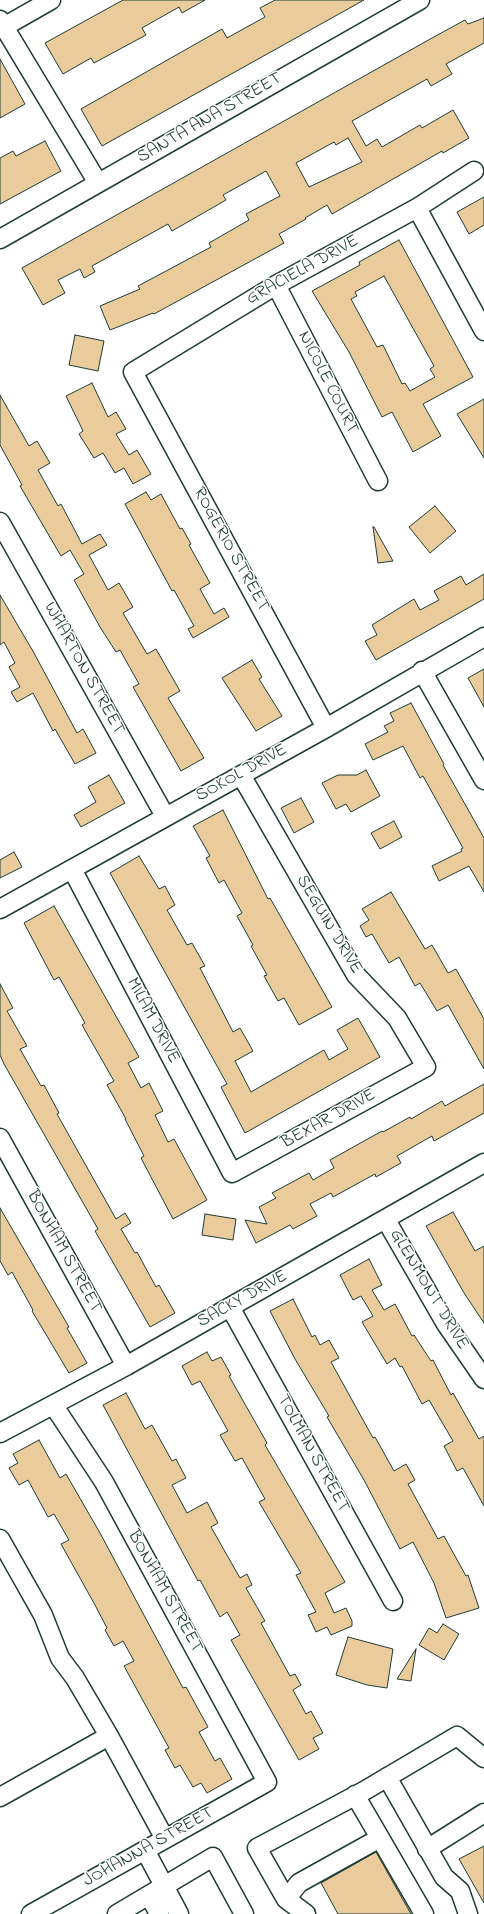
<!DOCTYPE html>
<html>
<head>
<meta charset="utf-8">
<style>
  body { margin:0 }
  canvas { display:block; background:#fff }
</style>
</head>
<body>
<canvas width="484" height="1914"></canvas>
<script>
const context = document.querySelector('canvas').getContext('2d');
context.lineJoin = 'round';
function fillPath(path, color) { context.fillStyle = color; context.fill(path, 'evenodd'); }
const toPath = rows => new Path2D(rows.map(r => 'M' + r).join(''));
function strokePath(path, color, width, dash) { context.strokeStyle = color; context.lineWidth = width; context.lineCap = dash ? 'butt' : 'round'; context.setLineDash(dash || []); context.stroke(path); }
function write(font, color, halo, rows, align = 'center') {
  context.font = font + ' "Indie Flower",sans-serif'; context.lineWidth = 3; context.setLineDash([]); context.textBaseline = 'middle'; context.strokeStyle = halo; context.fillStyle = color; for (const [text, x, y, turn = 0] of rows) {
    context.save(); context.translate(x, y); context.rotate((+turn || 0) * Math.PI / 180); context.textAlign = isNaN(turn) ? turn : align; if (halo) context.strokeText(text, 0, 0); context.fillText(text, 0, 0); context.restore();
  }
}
const building = toPath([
  [123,0,205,0,182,13,179,7,142,28,146,35,94,63,91,58,63,74,45,43,123,0],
  [275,0,364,0,102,146,81,109,222,29,227,38,265,17,260,8,275,0],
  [484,18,484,43,446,64,452,74,431,86,427,79,352,121,366,146,377,139,382,147,420,125,422,128,453,110,469,138,443,153,442,151,332,214,327,205,305,218,306,219,279,234,284,243,154,314,153,313,110,330,100,306,140,289,138,286,211,247,209,243,249,220,246,214,280,196,266,171,223,195,226,200,172,231,168,224,92,266,95,272,84,278,80,269,58,280,65,293,43,305,22,268,432,38,465,20,468,24,484,18],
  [348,138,362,162,309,187,296,163,334,142,336,145,348,138],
  [0,59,25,104,0,118,0,59],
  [45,141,61,171,0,204,0,158,13,151,16,156,45,141],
  [484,197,484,225,469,234,457,212,484,197],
  [399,240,473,377,423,404,441,436,413,452,392,412,382,417,349,352,312,291,360,265,359,262,399,240],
  [384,276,434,366,430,369,435,377,410,391,405,383,402,384,383,345,377,347,351,299,357,296,355,292,384,276],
  [75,335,104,341,98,371,69,365,75,335],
  [92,383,108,417,116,412,126,429,116,434,129,455,137,450,151,474,133,484,124,468,115,473,103,453,94,458,79,434,83,431,66,396,92,383],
  [0,395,29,446,37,441,50,463,38,470,58,506,61,504,82,544,100,534,107,545,89,555,108,590,119,583,133,607,123,613,147,654,156,649,180,691,168,698,204,758,181,771,133,687,139,684,120,650,116,652,100,627,74,580,84,574,70,550,61,556,20,486,22,485,0,445,0,395],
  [484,399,484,458,457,414,484,399],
  [146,492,151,500,161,494,180,529,182,528,191,544,189,545,210,583,200,589,214,614,224,608,229,617,193,638,188,629,194,626,174,590,172,591,125,504,146,492],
  [435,506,456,531,430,553,409,527,435,506],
  [373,527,374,527,393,561,378,563,373,527],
  [484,574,484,599,376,660,365,641,377,635,372,625,414,599,420,610,439,600,434,591,461,576,466,585,484,574],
  [0,595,34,653,77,733,83,729,96,753,75,764,55,729,53,731,33,693,17,702,11,692,20,687,9,667,15,663,4,642,0,645,0,595],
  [252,660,262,677,259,679,282,716,256,731,222,678,252,660],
  [484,669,484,707,468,678,484,669],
  [411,703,444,764,443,765,484,838,484,892,469,866,439,881,432,866,462,851,461,849,463,848,423,776,420,778,403,746,373,760,365,744,388,732,384,726,394,721,390,713,411,703],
  [366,770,380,796,351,812,346,804,336,809,322,783,338,775,357,775,366,770],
  [109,775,125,803,81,827,74,815,96,802,88,787,109,775],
  [301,798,314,822,294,833,281,808,301,798],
  [223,810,268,899,270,898,332,1007,299,1025,284,998,278,1001,264,976,267,975,251,946,253,945,237,916,242,913,224,880,219,883,206,858,210,856,193,826,223,810],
  [394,821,402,837,380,849,371,833,394,821],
  [14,852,22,867,0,878,0,860,14,852],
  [139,856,159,889,165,886,175,905,167,910,187,945,192,943,205,966,200,968,233,1032,240,1028,253,1051,235,1061,251,1092,324,1050,329,1060,348,1049,337,1030,358,1018,380,1057,245,1133,221,1087,227,1084,110,873,139,856],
  [391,892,425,949,432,945,448,973,456,969,484,1019,484,1069,448,1005,437,1011,420,983,415,986,399,957,389,963,372,934,366,937,360,926,369,920,362,909,391,892],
  [54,906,139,1057,128,1063,141,1088,149,1083,163,1111,155,1115,168,1142,174,1139,207,1200,173,1219,141,1158,144,1156,125,1119,126,1119,107,1085,114,1081,82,1025,85,1023,59,977,54,980,24,923,54,906],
  [0,984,13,1008,7,1011,27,1046,20,1049,41,1086,44,1085,59,1113,57,1114,116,1219,125,1213,131,1223,121,1229,135,1253,137,1252,156,1287,159,1285,175,1313,150,1327,95,1231,98,1229,4,1064,0,1055,0,984],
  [484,1084,484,1113,434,1141,432,1136,397,1156,401,1163,376,1177,375,1174,333,1197,331,1193,310,1204,317,1216,293,1229,290,1225,256,1243,245,1220,267,1224,259,1207,276,1198,272,1193,309,1173,313,1180,334,1168,330,1160,382,1131,383,1132,410,1117,411,1119,442,1101,445,1106,484,1084],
  [0,1208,69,1327,67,1328,87,1363,69,1373,32,1311,33,1310,12,1272,8,1275,0,1261,0,1208],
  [453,1212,475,1251,484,1246,484,1323,464,1293,426,1226,453,1212],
  [205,1214,236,1219,233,1240,202,1235,205,1214],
  [369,1259,382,1285,372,1290,384,1310,395,1304,412,1336,414,1335,431,1361,433,1360,451,1395,453,1393,479,1439,484,1436,484,1506,463,1468,457,1471,444,1446,453,1441,429,1400,422,1404,402,1366,400,1367,395,1358,387,1364,362,1322,373,1316,361,1296,353,1300,340,1275,369,1259],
  [293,1299,312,1337,315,1335,320,1345,329,1340,339,1358,331,1362,373,1438,375,1437,394,1471,406,1464,415,1480,408,1484,438,1539,444,1536,466,1576,468,1575,479,1608,446,1618,434,1583,413,1542,400,1549,364,1480,327,1417,329,1416,295,1359,270,1311,293,1299],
  [207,1352,212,1361,221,1357,231,1375,229,1376,267,1443,265,1445,345,1582,325,1593,334,1613,346,1608,352,1621,352,1626,331,1635,327,1627,316,1632,308,1615,316,1612,296,1575,301,1573,259,1502,265,1499,242,1458,235,1461,220,1435,228,1431,200,1381,192,1385,182,1366,207,1352],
  [126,1393,145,1429,152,1425,172,1461,176,1459,186,1478,172,1485,187,1513,207,1502,218,1523,211,1527,240,1578,247,1574,252,1585,246,1588,265,1621,261,1623,290,1676,295,1674,301,1685,293,1690,306,1714,311,1711,323,1733,313,1738,319,1749,299,1760,231,1640,240,1635,227,1612,220,1617,200,1580,198,1581,103,1405,126,1393],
  [39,1440,60,1478,66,1474,100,1533,183,1688,186,1687,208,1727,199,1732,215,1761,220,1758,232,1779,207,1793,201,1783,193,1787,180,1765,175,1768,165,1750,169,1748,124,1666,134,1661,123,1641,114,1646,105,1630,107,1628,95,1605,61,1544,69,1540,54,1514,48,1517,28,1480,19,1485,9,1468,18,1463,13,1454,39,1440],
  [443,1624,459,1634,444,1660,419,1645,429,1628,437,1633,443,1624],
  [348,1637,393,1649,387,1688,367,1685,336,1675,348,1637],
  [416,1649,411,1681,397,1679,416,1649],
  [484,1846,484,1903,459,1859,484,1846],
  [376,1852,411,1914,338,1914,321,1883,376,1852]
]);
fillPath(building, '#eacb9c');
strokePath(building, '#1f3d34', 1);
const minor = toPath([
  [0,20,98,183],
  [0,29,51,0],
  [417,208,484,331],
  [0,239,420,0],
  [276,285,378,481],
  [0,522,165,816],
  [422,671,484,780],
  [326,728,133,372,276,285,417,208,474,171],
  [72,869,232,1173,426,1067,397,1018,356,975,241,775],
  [0,909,326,728,484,637],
  [0,1138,126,1366],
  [386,1220,446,1324,484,1379],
  [230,1307,393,1601],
  [0,1433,126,1366,484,1163],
  [0,1539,43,1615,60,1658,75,1678,109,1736],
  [387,1777,444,1877,460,1891,468,1914],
  [355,1795,380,1838],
  [0,1797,109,1736,165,1839],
  [427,1849,484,1813],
  [145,1850,179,1914],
  [149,1895,159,1914],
  [286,1899,299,1883,380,1838,424,1914],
  [31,1914,267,1782,104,1482,54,1406],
  [117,1914,213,1857,244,1914],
  [306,1914,286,1899,257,1848,364,1791,457,1736,484,1758]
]);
strokePath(minor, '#1f3d34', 21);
strokePath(minor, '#fff', 18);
write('18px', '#1f3d34', '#fff', [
  ["SANTA ANA STREET",210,119,-30],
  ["GRACIELA DRIVE",303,271,-29],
  ["NICOLE COURT",327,383,63],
  ["ROGERIO STREET",230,550,61],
  ["WHARTON STREET",83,669,61],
  ["SOKOL DRIVE",242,774,-29],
  ["SEGUIN DRIVE",328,925,59],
  ["MILAM DRIVE",152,1021,62],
  ["BEXAR DRIVE",329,1120,-29],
  ["BONHAM STREET",63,1252,61],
  ["GLENMONT DRIVE",428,1290,59],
  ["SACKY DRIVE",243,1300,-29],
  ["TOLMAN STREET",312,1454,61],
  ["BONHAM STREET",164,1592,61],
  ["JOHANNA STREET",149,1848,-29]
]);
</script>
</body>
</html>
